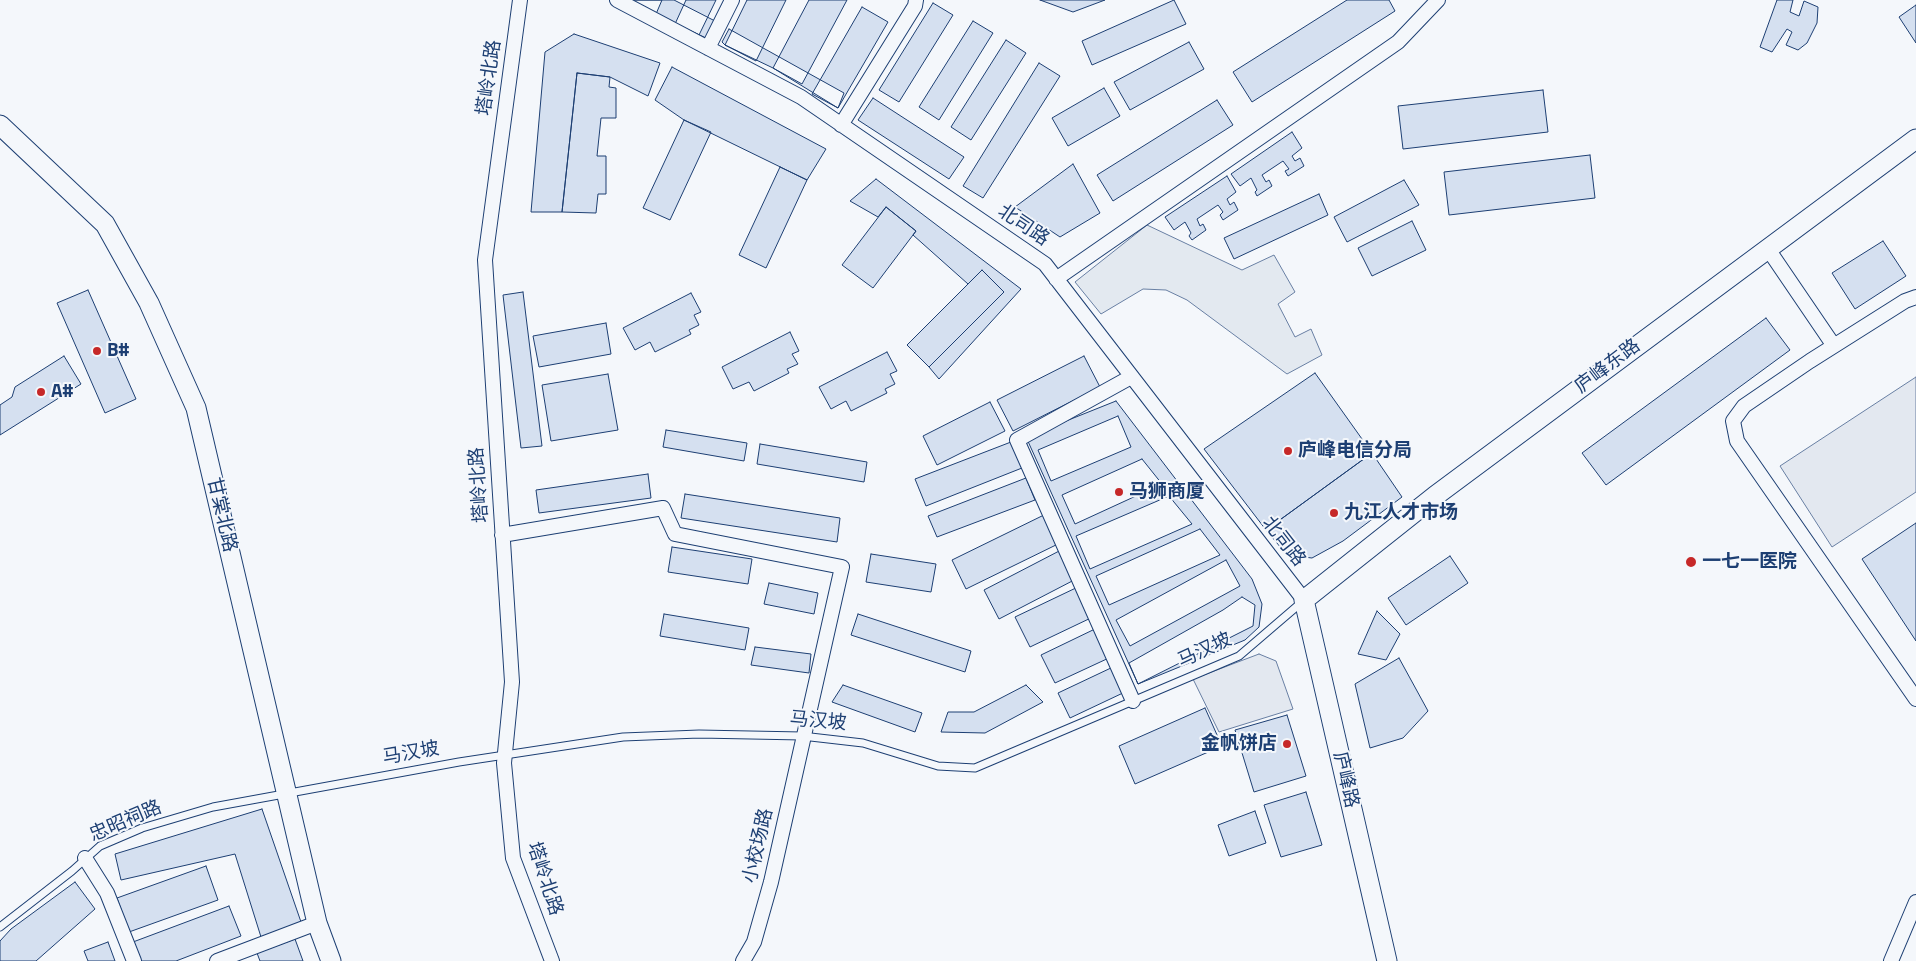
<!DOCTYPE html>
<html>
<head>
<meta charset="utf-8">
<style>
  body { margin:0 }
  canvas { display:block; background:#f4f7fb }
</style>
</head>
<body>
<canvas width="1916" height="961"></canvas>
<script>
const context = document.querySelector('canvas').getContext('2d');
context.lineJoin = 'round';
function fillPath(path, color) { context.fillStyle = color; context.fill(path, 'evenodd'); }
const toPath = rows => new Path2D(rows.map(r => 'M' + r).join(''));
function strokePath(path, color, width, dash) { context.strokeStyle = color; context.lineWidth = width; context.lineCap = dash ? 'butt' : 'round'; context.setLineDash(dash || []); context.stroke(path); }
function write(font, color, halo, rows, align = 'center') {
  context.font = font + ' "Titillium Web","Noto Sans SC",sans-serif'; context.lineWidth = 4; context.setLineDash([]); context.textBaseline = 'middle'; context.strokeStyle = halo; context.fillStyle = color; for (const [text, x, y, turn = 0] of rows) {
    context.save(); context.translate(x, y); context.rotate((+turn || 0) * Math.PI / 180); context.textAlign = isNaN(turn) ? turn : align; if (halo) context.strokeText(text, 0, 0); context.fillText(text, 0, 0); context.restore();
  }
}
const green = toPath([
  [1147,225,1242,270,1274,255,1295,292,1278,304,1295,337,1311,329,1322,355,1287,374,1187,300,1166,290,1143,289,1101,314,1075,282,1147,225]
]);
fillPath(green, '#e3e9f0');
strokePath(green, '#687fa3', 1);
const parking = toPath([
  [1916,377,1916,492,1832,547,1780,466,1916,377],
  [1259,654,1276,661,1293,709,1219,732,1193,679,1259,654]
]);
fillPath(parking, '#e3e8f0');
strokePath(parking, '#687fa3', 1);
const building = toPath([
  [625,0,674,0,715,21,706,38,625,0],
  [628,0,662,0,656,14,628,0],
  [686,0,716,0,699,35,675,24,686,0],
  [747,0,786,0,756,61,725,45,747,0],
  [809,0,847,0,802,84,773,68,809,0],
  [1040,0,1105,0,1073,12,1040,0],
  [1174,0,1186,24,1092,65,1082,41,1174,0],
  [1347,0,1389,0,1395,11,1252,102,1233,72,1347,0],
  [1777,0,1793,0,1790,12,1799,16,1804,1,1818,7,1817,23,1807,43,1798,50,1786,45,1792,32,1787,29,1772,52,1760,47,1777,0],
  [933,3,953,15,899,102,879,90,933,3],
  [1916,5,1916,43,1899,17,1916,5],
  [862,7,888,22,838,108,812,94,862,7],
  [973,21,993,33,939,120,919,107,973,21],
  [729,29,844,93,838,108,773,68,725,45,722,42,729,29],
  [574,34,660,63,648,96,610,77,577,73,562,212,531,212,545,52,574,34],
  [1006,40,1026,53,971,140,951,127,1006,40],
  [1189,42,1204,69,1130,110,1114,82,1189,42],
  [1039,63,1060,76,983,198,963,186,1039,63],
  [672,67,826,149,807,180,684,120,655,100,672,67],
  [577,73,610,77,609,87,616,88,616,118,601,118,597,156,606,156,606,194,598,194,596,213,562,212,577,73],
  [1104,88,1120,116,1068,146,1052,118,1104,88],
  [1543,90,1548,132,1403,149,1398,106,1543,90],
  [873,98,964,157,949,179,858,120,873,98],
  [1217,100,1233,125,1113,201,1097,175,1217,100],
  [684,120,711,132,670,220,643,208,684,120],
  [1292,132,1302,148,1292,156,1295,161,1300,158,1304,166,1288,176,1285,171,1289,169,1283,161,1262,175,1266,182,1269,180,1272,186,1257,196,1255,192,1257,190,1251,178,1240,186,1231,174,1292,132],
  [1590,155,1595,198,1449,215,1444,172,1590,155],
  [1073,164,1100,213,1060,237,1015,207,1073,164],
  [780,167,807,180,766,268,739,255,780,167],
  [1227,176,1236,192,1227,199,1230,205,1234,202,1238,210,1223,220,1220,215,1223,212,1218,205,1197,219,1200,226,1203,224,1206,230,1192,240,1189,236,1191,233,1185,222,1174,230,1165,217,1227,176],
  [876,179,1021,289,939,379,929,367,1004,292,982,270,968,284,913,235,916,231,886,207,878,217,850,201,876,179],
  [1404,180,1419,205,1347,242,1334,217,1404,180],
  [1319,194,1328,215,1234,259,1224,238,1319,194],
  [886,207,916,231,873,288,842,265,886,207],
  [1412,221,1426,250,1372,276,1358,248,1412,221],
  [1883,241,1906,276,1855,309,1832,273,1883,241],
  [982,270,1004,292,929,367,907,345,982,270],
  [88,290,136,399,105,413,57,303,88,290],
  [523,292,542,446,521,448,503,295,523,292],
  [691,293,701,312,694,315,699,325,689,330,691,334,655,352,650,342,635,350,623,328,691,293],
  [1766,318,1790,350,1606,485,1582,453,1766,318],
  [606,323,611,354,539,367,533,336,606,323],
  [790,332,799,351,792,354,798,364,787,369,789,373,754,391,749,382,733,389,722,367,790,332],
  [887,352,897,371,890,374,895,384,885,389,887,393,851,411,846,401,831,409,819,387,887,352],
  [64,356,81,384,0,435,0,405,12,397,15,387,64,356],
  [1084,356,1100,387,1013,431,997,400,1084,356],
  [1315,373,1372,453,1266,530,1204,449,1315,373],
  [608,374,618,430,551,441,542,385,608,374],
  [1116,401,1252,579,1262,604,1259,627,1245,640,1138,684,1026,437,1116,401],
  [990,402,1005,431,937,465,923,436,990,402],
  [1118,416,1131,447,1051,481,1038,450,1118,416],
  [666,430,747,443,744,461,663,447,666,430],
  [1011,442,1022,468,926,506,915,479,1011,442],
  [760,444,867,462,864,482,757,464,760,444],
  [1372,453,1402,497,1343,541,1312,558,1287,555,1266,530,1372,453],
  [1142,459,1162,484,1075,524,1062,495,1142,459],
  [648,474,651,498,539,513,536,490,648,474],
  [1026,478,1035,500,937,537,928,516,1026,478],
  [685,494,840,518,837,542,681,518,685,494],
  [1169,496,1192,524,1090,569,1076,536,1169,496],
  [1046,514,1060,543,966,589,952,560,1046,514],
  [1916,523,1916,641,1862,559,1916,523],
  [1200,529,1220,555,1109,605,1096,576,1200,529],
  [672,547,752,559,748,584,668,572,672,547],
  [1063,549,1078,578,999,619,984,590,1063,549],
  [871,554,936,564,931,592,866,582,871,554],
  [1450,556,1468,583,1406,625,1388,598,1450,556],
  [1226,560,1240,586,1130,646,1116,620,1226,560],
  [769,583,818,593,814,614,764,604,769,583],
  [1080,586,1095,616,1030,647,1015,617,1080,586],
  [1242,597,1255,605,1253,626,1138,684,1129,663,1223,610,1242,597],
  [1377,611,1400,634,1386,660,1358,654,1377,611],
  [664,614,749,628,745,650,660,636,664,614],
  [858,614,971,651,965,672,851,635,858,614],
  [1097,628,1111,657,1055,683,1041,655,1097,628],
  [755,647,811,654,809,673,751,665,755,647],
  [1399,658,1428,711,1403,738,1370,748,1355,684,1399,658],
  [1113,667,1125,692,1070,718,1058,693,1113,667],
  [843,685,922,713,915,732,832,702,843,685],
  [1026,685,1043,702,985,733,941,732,948,712,974,712,1026,685],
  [1205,708,1222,746,1135,784,1119,746,1205,708],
  [1287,715,1306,776,1254,792,1235,730,1287,715],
  [1306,792,1322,845,1281,857,1264,805,1306,792],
  [262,809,301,922,261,937,235,854,121,880,115,854,262,809],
  [1255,811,1266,843,1229,856,1218,825,1255,811],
  [206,866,218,900,129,932,117,898,206,866],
  [75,882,95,909,36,961,0,961,0,941,11,929,75,882],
  [229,906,241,936,176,961,141,961,133,942,229,906],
  [295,939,303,961,260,961,257,953,295,939],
  [108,942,115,961,88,961,84,951,108,942]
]);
fillPath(building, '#d5e0f0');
strokePath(building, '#1d3f73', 1);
const lane = toPath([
  [0,927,72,871,100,846,142,828,213,807,459,762,623,737,699,734,802,736,863,743,938,766,975,768,1239,656,1302,602]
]);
const street = toPath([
  [520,0,485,260,512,682,504,763,513,858,552,961],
  [617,0,801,97,1045,264,1304,600],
  [708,48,732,0],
  [841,125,915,6,916,0],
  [1768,249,1834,346],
  [1056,279,1398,42,1438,0],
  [1916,297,1905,301,1810,361,1744,406,1733,421,1737,441,1916,699],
  [1131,377,1017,440,1133,701],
  [502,535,663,508,675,534,842,567,771,882,754,942,743,961],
  [85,858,107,893,134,961],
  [217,961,317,923],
  [1891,961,1916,902]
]);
const secondary = toPath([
  [0,125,105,224,149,303,196,408,317,923,331,961],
  [1387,961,1304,600,1435,496,1916,139]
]);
strokePath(lane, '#1d3f73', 9);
strokePath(street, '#1d3f73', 16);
strokePath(secondary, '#1d3f73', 21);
strokePath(lane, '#f4f7fb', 7);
strokePath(street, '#f4f7fb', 14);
strokePath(secondary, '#f4f7fb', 19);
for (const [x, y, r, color] of [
  [97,351,5,"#c62828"],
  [41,392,5,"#c62828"],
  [1288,451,5,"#c62828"],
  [1119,492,5,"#c62828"],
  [1334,513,5,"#c62828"],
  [1691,562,6,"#c62828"],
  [1287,744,5,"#c62828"]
]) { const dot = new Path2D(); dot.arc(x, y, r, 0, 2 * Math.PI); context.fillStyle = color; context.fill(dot); strokePath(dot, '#f4f7fb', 2); }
write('19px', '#1d3f73', '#f4f7fb', [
  ["塔岭北路",490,78,-82],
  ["北司路",1023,226,34],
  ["庐峰东路",1608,367,-37],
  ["塔岭北路",480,485,-94],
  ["甘棠北路",221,515,77],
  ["北司路",1283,542,52],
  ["马汉坡",1205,651,-25],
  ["马汉坡",818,722,5],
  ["马汉坡",411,754,-10],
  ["庐峰路",1345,780,77],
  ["忠昭祠路",126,822,-23],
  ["小校场路",759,846,-77],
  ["塔岭北路",544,879,72]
]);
write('bold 19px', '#1d3f73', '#f4f7fb', [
  ["B#",107,351],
  ["A#",51,392],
  ["庐峰电信分局",1298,451],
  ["马狮商厦",1129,492],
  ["九江人才市场",1344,513],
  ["一七一医院",1702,562],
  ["金帆饼店",1277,744,"right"]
], 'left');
</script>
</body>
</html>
